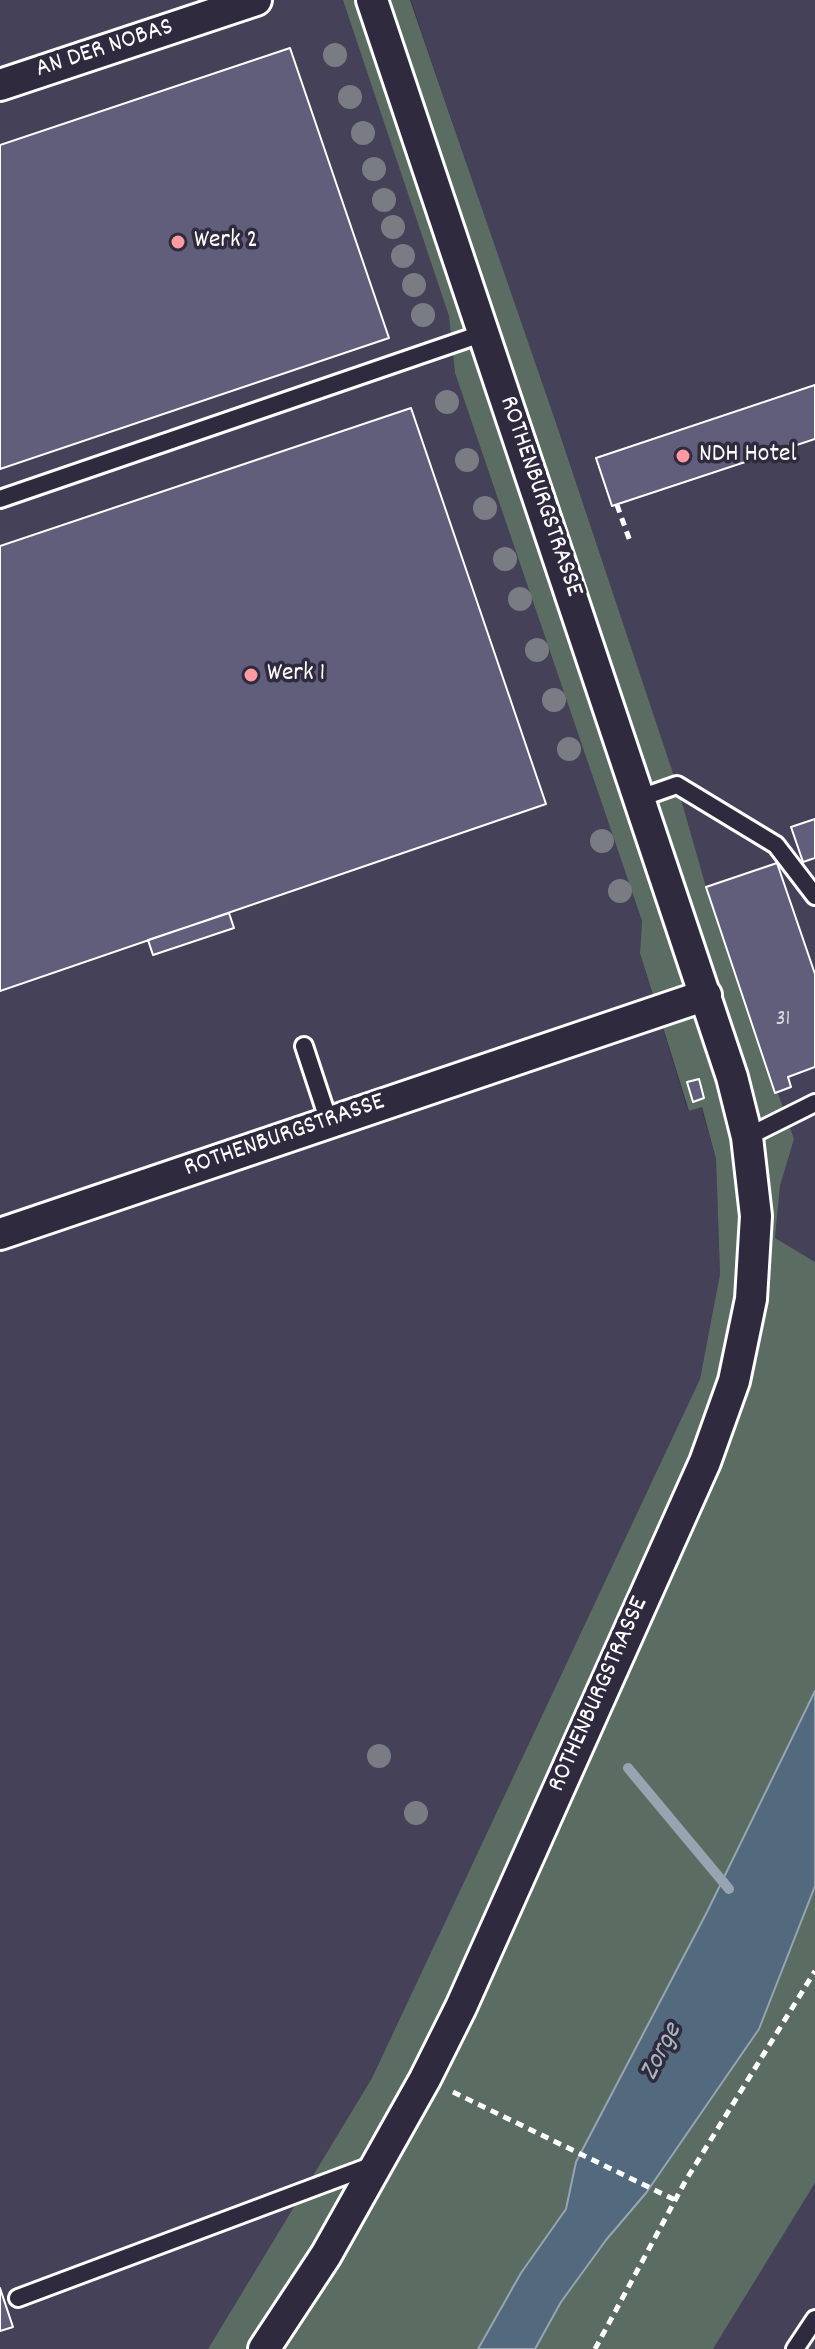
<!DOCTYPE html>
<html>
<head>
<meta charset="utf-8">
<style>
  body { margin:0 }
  canvas { display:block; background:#39344a }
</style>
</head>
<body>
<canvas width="815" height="2349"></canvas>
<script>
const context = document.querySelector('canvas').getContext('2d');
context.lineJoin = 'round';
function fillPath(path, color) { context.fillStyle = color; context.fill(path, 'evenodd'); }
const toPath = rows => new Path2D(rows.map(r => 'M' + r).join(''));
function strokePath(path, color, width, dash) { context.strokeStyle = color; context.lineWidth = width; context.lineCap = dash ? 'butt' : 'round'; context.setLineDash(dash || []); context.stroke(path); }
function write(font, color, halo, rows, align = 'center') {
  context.font = font + ' Dekko,sans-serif'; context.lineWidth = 7; context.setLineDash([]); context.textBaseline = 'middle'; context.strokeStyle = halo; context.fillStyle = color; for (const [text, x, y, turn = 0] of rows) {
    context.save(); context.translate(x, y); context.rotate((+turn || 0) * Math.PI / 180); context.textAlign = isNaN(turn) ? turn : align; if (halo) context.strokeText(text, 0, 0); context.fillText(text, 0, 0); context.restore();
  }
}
fillPath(toPath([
  [0,0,344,0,449,316,455,373,642,921,640,953,688,1111,701,1107,716,1159,720,1274,700,1379,372,2078,208,2349,0,2349],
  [411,0,815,0,815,1262,775,1239,780,1186,794,1139,706,887,677,785],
  [815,2183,815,2349,713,2349]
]), '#454159');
fillPath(toPath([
  [343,0,410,0,558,429,677,785,706,887,794,1139,780,1186,775,1238,815,1262,815,1691,707,1912,576,2162,567,2209,521,2273,478,2349,208,2349,372,2078,700,1379,720,1274,716,1159,702,1107,689,1111,640,953,642,921,455,373,449,316],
  [815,1886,815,2183,713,2349,535,2349,561,2302,606,2240,646,2193,759,2029]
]), '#5b6c63');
const water = toPath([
  [815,1691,815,1886,759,2029,646,2193,606,2240,561,2302,535,2349,478,2349,521,2273,566,2209,576,2162,707,1912,815,1691]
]);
fillPath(water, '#52697e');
strokePath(water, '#97a5b2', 2);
strokePath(toPath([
  [628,1768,729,1889]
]), '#97a5b2', 10);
const building = toPath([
  [290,48,389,338,0,469,0,145,290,48],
  [815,385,815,439,612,506,596,458,815,385],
  [411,408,546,804,0,991,0,546,411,408],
  [815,819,815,858,803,862,791,827,815,819],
  [777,863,815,974,815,1067,788,1077,791,1087,775,1093,706,887,777,863],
  [229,913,234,928,153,955,148,940,229,913],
  [699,1079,704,1098,693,1102,687,1082,699,1079],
  [0,2288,13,2327,0,2331,0,2288]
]);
fillPath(building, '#615e7c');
strokePath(building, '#fff', 2);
const lane = toPath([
  [0,499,484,333],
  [640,798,677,785,776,845,815,896],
  [304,1046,329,1122],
  [747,1137,815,1103],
  [18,2298,376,2164],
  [795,2349,815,2319]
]);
const street = toPath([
  [0,85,256,0],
  [0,1234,706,995],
  [264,2349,326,2255,425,2079,461,2007,705,1462,734,1381,751,1299,756,1216,747,1137,732,1077,372,0]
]);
strokePath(lane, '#fff', 22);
strokePath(street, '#fff', 36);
strokePath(toPath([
  [617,505,631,544],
  [453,2092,675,2200],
  [595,2349,686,2180,815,1971]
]), '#fff', 5, [8, 6]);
strokePath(lane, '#2f2a3d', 16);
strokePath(street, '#2f2a3d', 30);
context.fillStyle = '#797c83';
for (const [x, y] of [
  [335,55],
  [350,97],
  [363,133],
  [374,169],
  [384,200],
  [393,227],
  [403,256],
  [414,285],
  [423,315],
  [447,402],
  [467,460],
  [485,508],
  [505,559],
  [520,599],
  [537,650],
  [554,700],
  [569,749],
  [602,841],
  [620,891],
  [379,1756],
  [416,1813]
]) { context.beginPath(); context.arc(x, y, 12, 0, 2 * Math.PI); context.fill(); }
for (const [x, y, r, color] of [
  [178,242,8,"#ff9aa2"],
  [683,456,8,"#ff9aa2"],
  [251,675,8,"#ff9aa2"]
]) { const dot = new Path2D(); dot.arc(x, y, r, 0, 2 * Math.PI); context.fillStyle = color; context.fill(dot); strokePath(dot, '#2f2a3d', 3); }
write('22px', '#d8d7de', null, [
  ["31",783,1021]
]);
write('26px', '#fff', '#2f2a3d', [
  ["AN DER NOBAS",105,50,-18],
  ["ROTHENBURGSTRASSE",539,497,71],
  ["ROTHENBURGSTRASSE",285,1137,-19],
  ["ROTHENBURGSTRASSE",600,1695,-66]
]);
write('26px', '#fff', '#2f2a3d', [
  ["Werk 2",194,242],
  ["NDH Hotel",699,456],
  ["Werk 1",267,675]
], 'left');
write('italic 28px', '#a8b4be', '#2f2a3d', [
  ["Zorge",663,2053,-63]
]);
</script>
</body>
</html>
